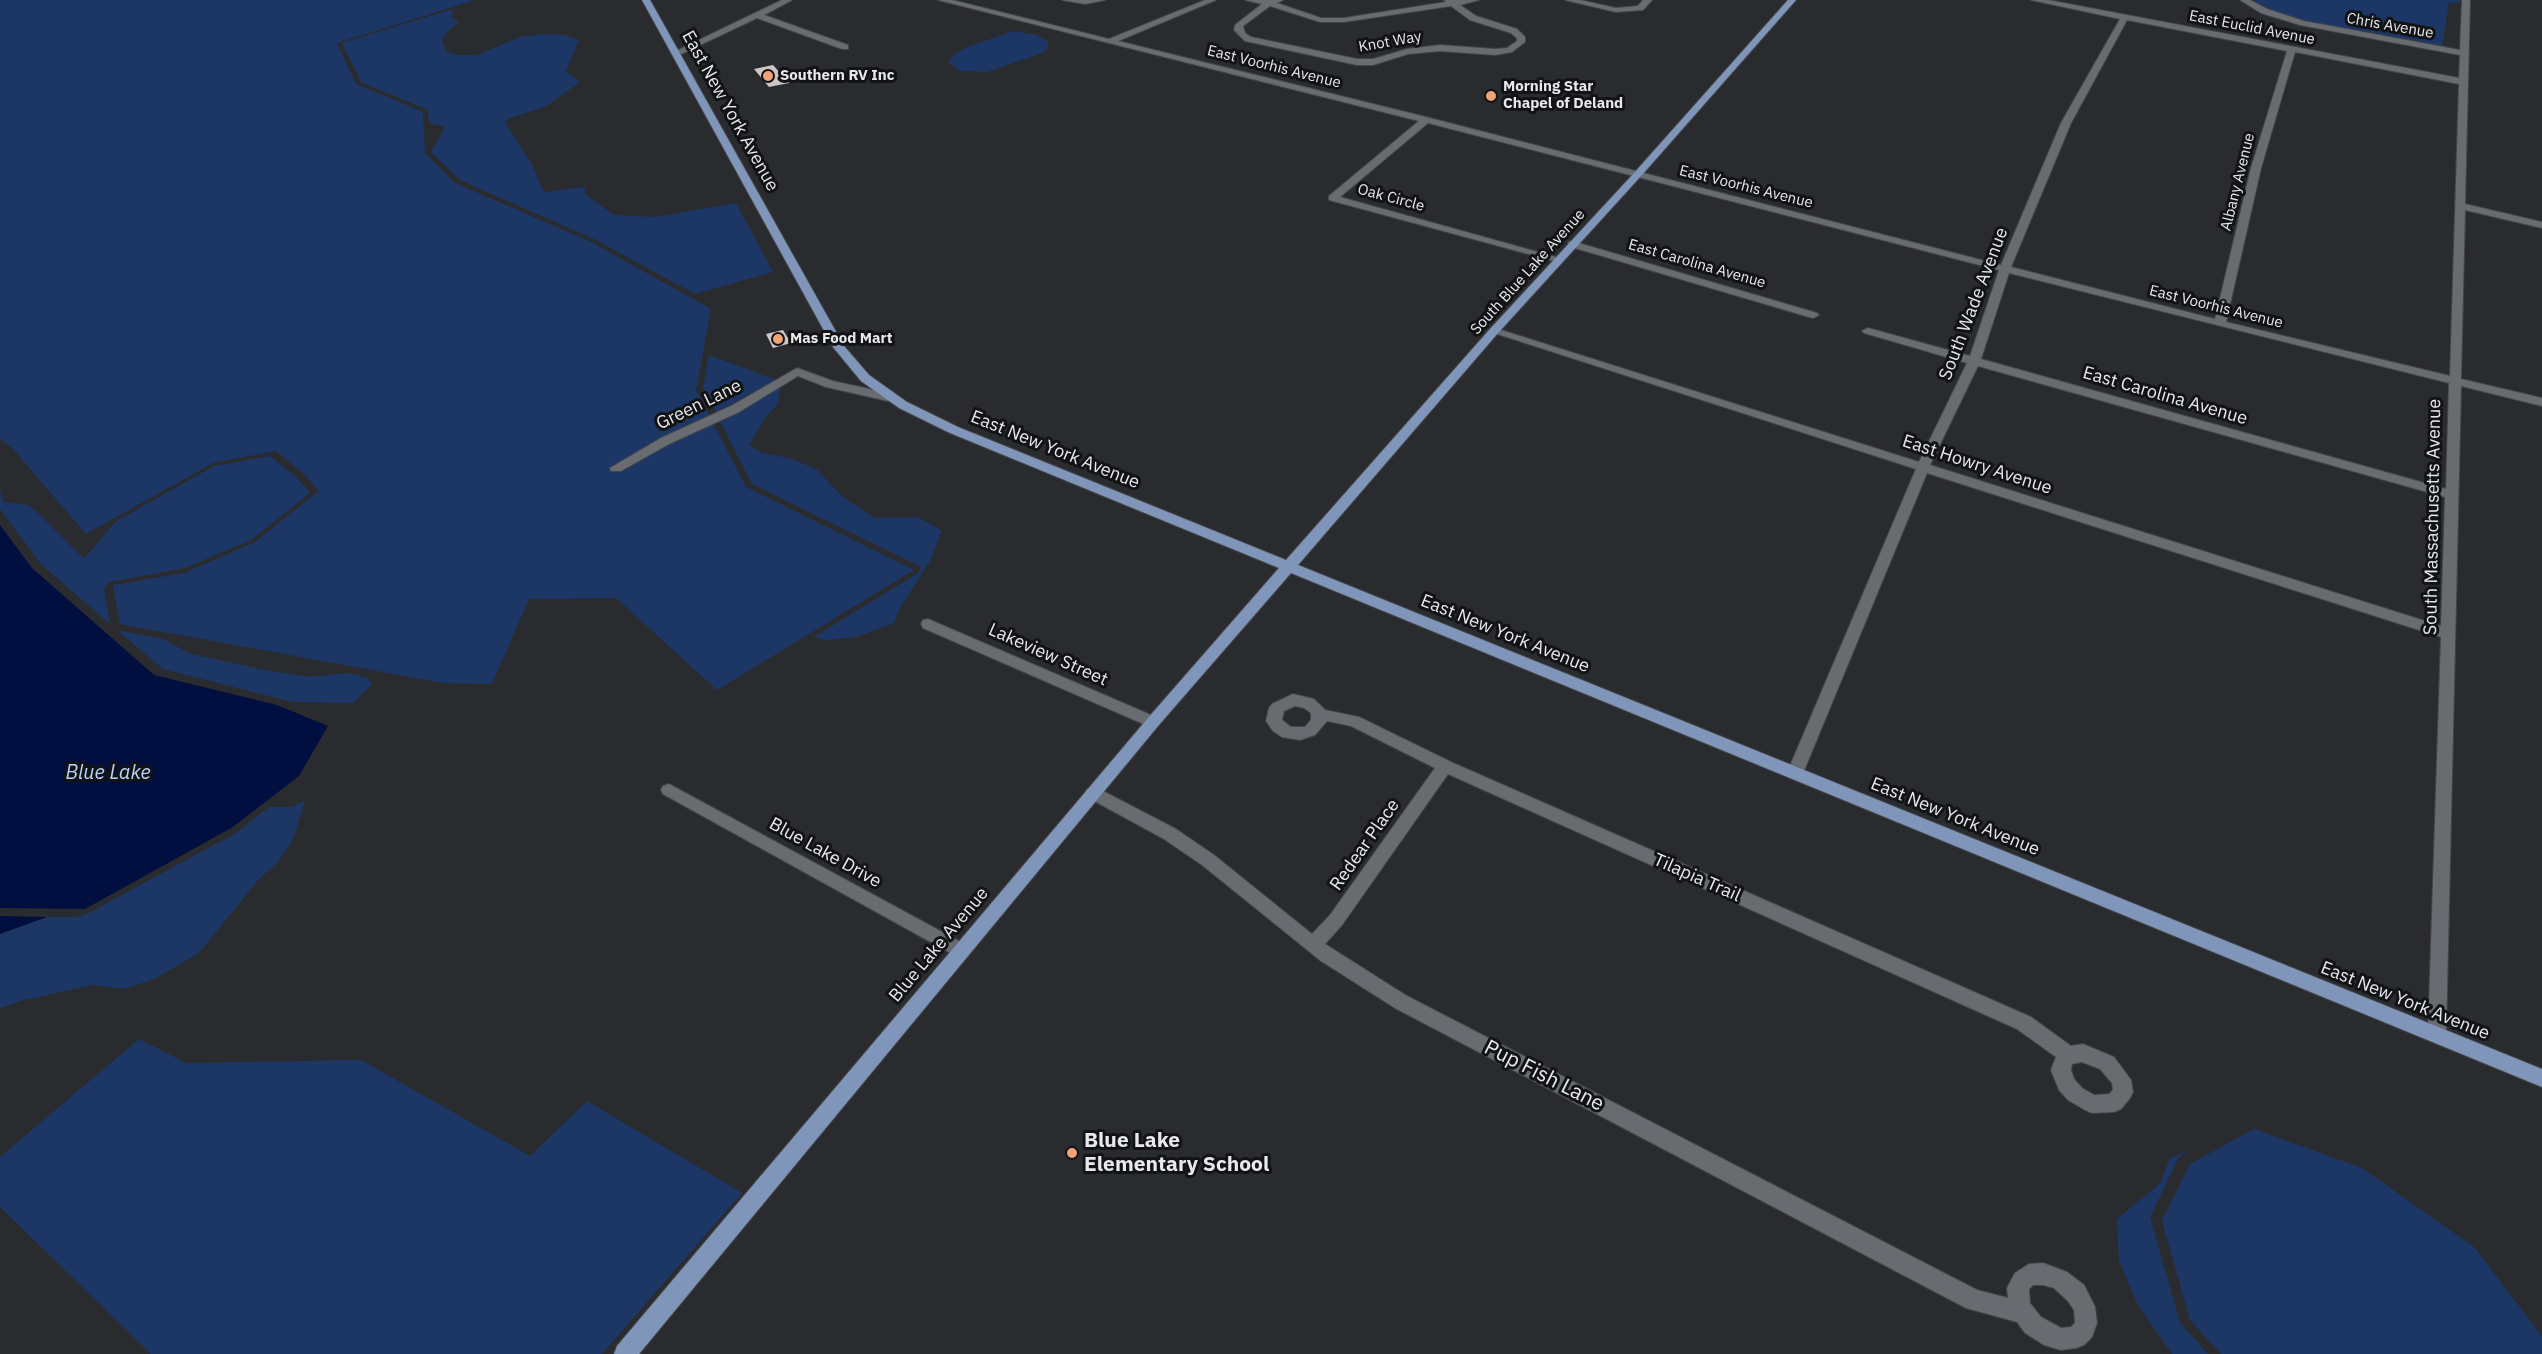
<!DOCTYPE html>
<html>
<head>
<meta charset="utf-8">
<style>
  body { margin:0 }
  canvas { display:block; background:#292b2e }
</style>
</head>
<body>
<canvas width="2542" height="1354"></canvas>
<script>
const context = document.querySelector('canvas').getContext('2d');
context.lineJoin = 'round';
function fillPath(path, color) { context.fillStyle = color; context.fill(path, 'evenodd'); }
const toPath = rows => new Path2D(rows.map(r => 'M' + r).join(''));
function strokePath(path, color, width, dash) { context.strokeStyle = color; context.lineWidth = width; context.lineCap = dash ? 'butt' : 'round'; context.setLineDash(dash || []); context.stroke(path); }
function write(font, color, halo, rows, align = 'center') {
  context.font = font + ' "IBM Plex Sans",sans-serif'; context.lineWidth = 6; context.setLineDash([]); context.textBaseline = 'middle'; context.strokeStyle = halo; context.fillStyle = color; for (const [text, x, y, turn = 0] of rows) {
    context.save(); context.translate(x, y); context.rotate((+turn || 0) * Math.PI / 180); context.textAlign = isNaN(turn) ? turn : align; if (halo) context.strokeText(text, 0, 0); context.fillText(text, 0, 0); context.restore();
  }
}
fillPath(toPath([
  [0,0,475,0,337,43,356,84,423,112,425,153,455,183,589,241,711,309,696,390,746,487,914,570,717,690,616,598,529,599,492,684,443,683,120,624,113,585,184,573,255,542,319,491,303,473,276,451,213,463,86,534,12,448,0,439],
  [2249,0,2460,0,2460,3,2449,2,2442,47,2304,22,2267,10],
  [453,9,451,17,459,22,448,31,442,40,446,51,457,55,477,55,520,37,543,34,565,35,579,40,566,71,580,82,545,107,510,118,505,122,531,163,544,192,585,187,585,194,614,215,655,217,736,203,773,272,695,294,594,239,460,180,431,152,445,127,429,123,428,110,361,82,342,43],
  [1013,31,1037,35,1048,41,1048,48,1042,53,987,72,961,71,948,62,956,53,970,46],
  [709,355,752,371,775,380,716,413,703,388],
  [781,387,777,405,766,416,749,445,760,452,792,459,816,469,843,497,875,518,918,517,942,531,930,561,901,606,894,623,856,637,826,640,814,637,918,573,921,567,752,484,720,421],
  [270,456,296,477,310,493,251,540,185,568,109,582,104,589,110,624,41,564,0,509,0,490,3,502,28,505,36,511,84,559,115,522,214,466],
  [117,630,163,639,191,654,265,670,311,677,348,673,368,678,372,684,353,703,293,702,163,669],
  [305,800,293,840,277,863,259,879,199,953,154,979,124,989,93,985,24,1000,0,1008,0,934,47,917,78,917,87,914,236,833,269,807,292,807],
  [139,1039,186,1063,361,1060,530,1156,587,1101,742,1193,602,1354,151,1354,0,1207,0,1157],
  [2254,1129,2362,1168,2474,1247,2542,1336,2542,1354,2221,1354,2190,1320,2162,1221,2190,1164],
  [2191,1149,2179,1157,2150,1217,2180,1323,2208,1354,2172,1354,2138,1305,2119,1261,2117,1219,2161,1183,2169,1159]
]), '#1c3765');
fillPath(toPath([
  [0,525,32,568,154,675,277,705,328,726,299,776,233,827,85,909,0,908],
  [0,916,47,917,0,934]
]), '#000f40');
fillPath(toPath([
  [773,65,789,83,769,87,754,69],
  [783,330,791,343,773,348,766,334]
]), '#ccc7c4');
const minor = toPath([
  [782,0,792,0,764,15,848,45,848,49,842,49,757,18,679,55,672,53,782,0],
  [938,0,952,0,1109,39,1205,0,1216,0,1118,41,1422,116,2001,265,2061,123,2120,19,2031,0,2048,0,2459,78,2460,55,2300,25,2261,13,2240,0,2250,0,2267,9,2304,21,2460,50,2462,0,2470,0,2465,204,2542,222,2542,228,2465,210,2461,379,2542,398,2542,406,2461,386,2446,1035,2444,1041,2437,1043,2430,1041,2428,1035,2441,637,1927,473,1803,773,1801,777,1795,779,1789,777,1787,773,1916,469,1488,331,1494,328,1498,329,1919,462,1967,363,1864,333,1862,331,1868,328,1970,356,1999,270,1428,123,1340,197,1563,259,1558,262,1554,261,1329,200,1329,196,1419,121,938,0],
  [2127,20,2287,51,2251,168,2215,319,2011,267,2071,123,2127,20],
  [2295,52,2459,84,2450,376,2226,322,2261,168,2295,52],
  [2009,273,2449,383,2446,489,1981,359,2009,273],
  [1978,366,2445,497,2441,626,1930,465,1978,366],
  [1062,0,1105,0,1085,4,1062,0],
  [1245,0,1283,0,1277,3,1321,18,1344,18,1446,2,1444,0,1479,0,1460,5,1476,16,1517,29,1525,37,1525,42,1512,52,1495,55,1440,51,1408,54,1373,65,1357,65,1245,41,1234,30,1235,25,1262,4,1245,0],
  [1270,6,1320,22,1344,22,1451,6,1470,20,1511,33,1517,38,1517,41,1507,48,1495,49,1440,45,1407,49,1373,59,1357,59,1251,37,1245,33,1243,26,1270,6],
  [1565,0,1580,0,1616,8,1638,6,1643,0,1652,0,1643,10,1616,12,1565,0],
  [1572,241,1817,313,1819,315,1813,318,1809,317,1568,246,1568,242,1572,241],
  [797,368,833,381,892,394,894,397,888,401,826,387,798,376,739,412,669,444,621,471,611,471,610,468,661,438,731,406,797,368],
  [928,619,1158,718,1161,722,1158,726,1153,728,1148,726,923,628,921,624,923,620,928,619],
  [1293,694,1314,699,1325,710,1359,717,1451,762,2031,1017,2071,1046,2083,1044,2114,1057,2131,1080,2133,1092,2130,1098,2121,1109,2114,1112,2092,1113,2085,1110,2068,1100,2059,1090,2051,1070,2056,1057,2017,1029,1448,774,1342,925,1325,944,1407,996,1977,1290,2008,1298,2007,1288,2015,1273,2029,1264,2043,1263,2067,1272,2084,1285,2095,1307,2097,1323,2092,1337,2084,1345,2076,1348,2061,1350,2044,1345,2025,1333,2017,1322,1966,1308,1395,1008,1321,961,1202,865,1164,839,1087,797,1085,793,1087,789,1093,787,1099,789,1176,829,1214,855,1312,934,1330,915,1435,768,1351,726,1327,721,1315,735,1300,740,1282,737,1273,731,1266,721,1269,708,1272,704,1293,694],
  [1295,706,1304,708,1311,713,1311,720,1305,727,1291,727,1282,720,1284,711,1295,706],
  [2082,1062,2100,1069,2112,1083,2113,1090,2109,1094,2094,1095,2082,1088,2074,1079,2071,1070,2072,1064,2082,1062],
  [2033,1285,2043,1285,2054,1288,2068,1301,2074,1310,2075,1323,2071,1327,2061,1328,2041,1317,2030,1303,2029,1289,2033,1285],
  [669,784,968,946,971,951,968,956,962,959,956,956,663,794,661,790,663,786,669,784]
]);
const major = toPath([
  [642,0,650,0,844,346,869,375,907,402,958,427,1286,560,1490,329,1635,172,1788,0,1796,0,1641,176,1498,333,1298,565,2542,1069,2542,1087,1291,573,1158,726,639,1354,614,1354,617,1346,1148,718,1279,568,950,433,899,408,861,381,833,347,642,0]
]);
strokePath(minor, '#454649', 2);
strokePath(major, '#454649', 2);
fillPath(minor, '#686b6f');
fillPath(major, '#7f96ba');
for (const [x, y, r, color] of [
  [768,76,6,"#f0a278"],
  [1491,96,6,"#f0a278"],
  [778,339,6,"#f0a278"],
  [1072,1153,6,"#f0a278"]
]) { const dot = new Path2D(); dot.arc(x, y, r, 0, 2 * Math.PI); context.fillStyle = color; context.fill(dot); strokePath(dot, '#121315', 2); }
write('15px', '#e8e9ec', '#121315', [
  ["Chris Avenue",2390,26,10],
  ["East Euclid Avenue",2252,28,11],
  ["Knot Way",1390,42,-10],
  ["East Voorhis Avenue",1274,67,14],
  ["Albany Avenue",2238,182,-76],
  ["East Voorhis Avenue",1746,187,14],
  ["Oak Circle",1391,198,15],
  ["East Carolina Avenue",1697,264,16],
  ["South Blue Lake Avenue",1528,272,-48],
  ["East Voorhis Avenue",2216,307,14]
]);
write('bold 15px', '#e8e9ec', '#121315', [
  ["Southern RV Inc",780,76],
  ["Morning Star",1503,87],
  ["Chapel of Deland",1503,104],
  ["Mas Food Mart",790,339]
], 'left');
write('18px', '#e8e9ec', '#121315', [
  ["East New York Avenue",730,111,61],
  ["South Wade Avenue",1974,304,-69],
  ["East Carolina Avenue",2165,396,16],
  ["Green Lane",699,405,-26],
  ["East New York Avenue",1055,450,22],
  ["East Howry Avenue",1977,465,18],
  ["South Massachusetts Avenue",2433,517,-89],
  ["East New York Avenue",1505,634,22],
  ["Lakeview Street",1048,655,24],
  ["East New York Avenue",1955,817,22],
  ["Redear Place",1365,845,-55],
  ["Blue Lake Drive",825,853,29],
  ["Tilapia Trail",1697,878,24],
  ["Blue Lake Avenue",939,945,-50],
  ["East New York Avenue",2405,1001,22]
]);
write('italic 20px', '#bbd2fa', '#121315', [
  ["Blue Lake",108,773]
]);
write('21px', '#e8e9ec', '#121315', [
  ["Pup Fish Lane",1544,1076,27]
]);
write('bold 21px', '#e8e9ec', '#121315', [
  ["Blue Lake",1084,1141],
  ["Elementary School",1084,1165]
], 'left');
</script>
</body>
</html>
